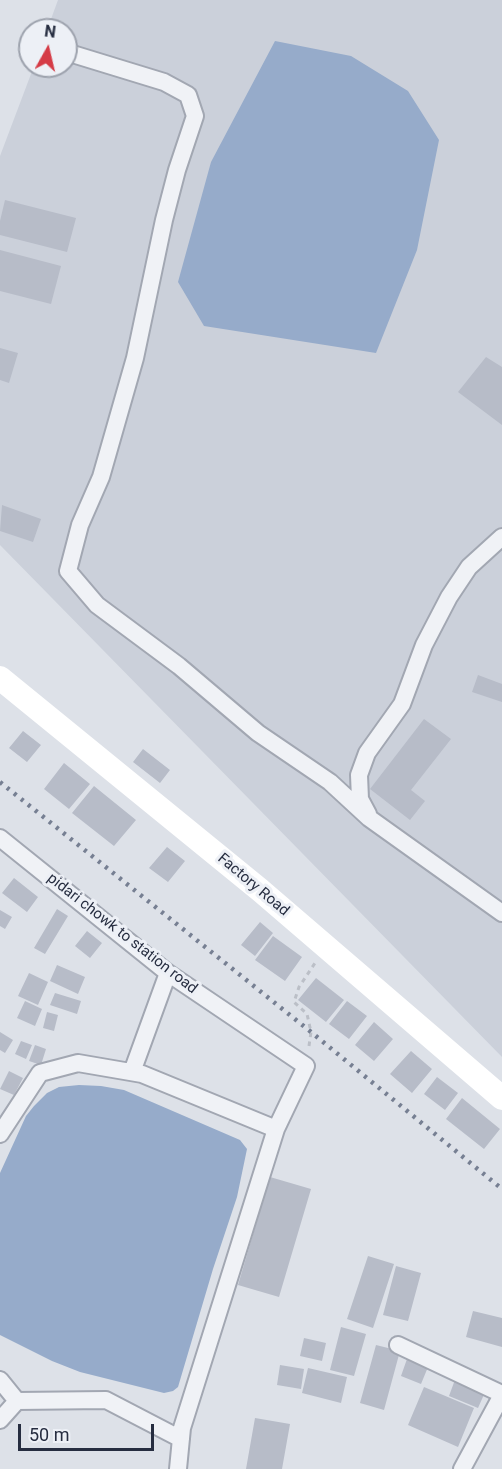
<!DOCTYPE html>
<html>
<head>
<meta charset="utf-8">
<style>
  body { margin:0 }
  #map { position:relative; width:502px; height:1469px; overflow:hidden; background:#dde1e8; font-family:Roboto,sans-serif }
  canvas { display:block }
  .north { position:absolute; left:18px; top:18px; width:60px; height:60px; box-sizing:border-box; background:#edf0f6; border:2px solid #9da2ad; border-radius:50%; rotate:8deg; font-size:16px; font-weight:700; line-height:24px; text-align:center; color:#262d40 }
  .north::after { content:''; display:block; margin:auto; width:21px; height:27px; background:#d53b46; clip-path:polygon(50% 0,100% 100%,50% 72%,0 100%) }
  .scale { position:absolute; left:18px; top:1424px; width:136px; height:27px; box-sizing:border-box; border:3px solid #262d40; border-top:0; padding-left:8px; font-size:18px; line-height:21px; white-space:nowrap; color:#262d40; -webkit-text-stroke:4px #edf0f6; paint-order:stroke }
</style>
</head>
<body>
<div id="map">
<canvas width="502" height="1469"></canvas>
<div class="north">N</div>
<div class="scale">50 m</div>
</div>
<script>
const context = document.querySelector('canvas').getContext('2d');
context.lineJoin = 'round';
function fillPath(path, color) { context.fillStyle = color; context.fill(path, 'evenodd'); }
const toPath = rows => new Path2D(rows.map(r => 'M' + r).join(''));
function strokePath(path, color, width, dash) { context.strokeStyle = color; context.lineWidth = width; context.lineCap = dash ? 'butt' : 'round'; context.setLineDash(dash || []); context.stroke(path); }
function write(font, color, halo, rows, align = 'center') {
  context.font = font + ' Roboto,sans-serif'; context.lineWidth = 6; context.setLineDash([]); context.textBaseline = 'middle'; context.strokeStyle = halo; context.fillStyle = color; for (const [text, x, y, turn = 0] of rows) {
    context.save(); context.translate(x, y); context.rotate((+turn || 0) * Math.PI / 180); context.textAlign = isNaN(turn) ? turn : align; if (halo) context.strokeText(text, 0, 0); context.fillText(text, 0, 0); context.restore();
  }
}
fillPath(toPath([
  [58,0,502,0,502,1057,0,545,0,156,34,66,66,66,66,30,47,30]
]), '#cbd0da');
fillPath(toPath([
  [275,41,351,56,408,91,439,140,417,250,376,353,204,326,178,282,211,162],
  [79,1085,101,1086,124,1090,240,1140,247,1149,237,1197,213,1269,178,1387,173,1391,164,1393,80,1372,52,1361,0,1335,0,1173,26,1116,34,1106,47,1093,59,1087]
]), '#96abca');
fillPath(toPath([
  [5,200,76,218,67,252,0,235,0,221],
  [0,250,61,266,51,304,0,291],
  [0,348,18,353,9,383,0,380],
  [486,357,502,367,502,425,458,392],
  [2,505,41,519,33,542,0,531],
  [478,675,502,684,502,702,472,692],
  [424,719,451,739,411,790,425,801,410,820,370,789],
  [23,731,41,745,27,762,9,748],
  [143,749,170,770,160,783,133,762],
  [64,763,90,784,69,809,44,789],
  [94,786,136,820,114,846,72,813],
  [167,847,185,861,168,882,149,868],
  [14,878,38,897,27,912,2,893],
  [57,909,68,916,45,954,34,948],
  [0,910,12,917,5,929,0,926],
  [260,922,273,933,255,956,241,945],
  [87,931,102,943,90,958,75,946],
  [273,936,302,957,285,981,255,960],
  [57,965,85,977,78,994,50,981],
  [29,973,48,982,38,1005,18,996],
  [316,978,344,1000,326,1022,298,1000],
  [55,993,81,1001,77,1014,50,1005],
  [25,1001,42,1009,35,1026,17,1018],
  [347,1001,367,1016,349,1039,329,1024],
  [47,1012,58,1015,54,1031,43,1028],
  [374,1022,393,1039,374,1061,355,1045],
  [0,1032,13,1040,5,1053,0,1050],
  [21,1041,32,1045,26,1059,15,1054],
  [35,1045,46,1049,41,1065,29,1061],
  [411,1051,432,1069,412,1093,390,1074],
  [9,1071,23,1078,14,1095,0,1089],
  [437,1077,458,1093,445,1110,424,1094],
  [462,1098,500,1129,484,1149,446,1119],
  [270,1177,311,1189,279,1297,238,1285],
  [368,1256,394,1264,373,1328,347,1319],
  [396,1266,421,1273,408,1321,383,1315],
  [473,1311,502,1318,502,1347,466,1337],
  [341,1327,366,1334,354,1376,330,1370],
  [304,1338,326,1343,322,1361,300,1356],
  [376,1345,400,1351,384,1410,360,1403],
  [407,1359,428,1367,421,1384,401,1376],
  [280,1365,304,1369,301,1389,277,1385],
  [308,1368,347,1377,341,1403,302,1393],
  [456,1377,486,1390,478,1408,449,1396],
  [424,1387,474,1408,458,1447,408,1425],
  [255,1418,290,1424,282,1469,246,1469]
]), '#b7bcc8');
const minor = toPath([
  [66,52,164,82,188,95,195,116,177,170,164,220,135,358,101,477,80,525,68,571,97,605,179,666,258,733,330,782,369,818,502,913],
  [368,814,360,799,359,775,367,753,402,704,424,645,449,597,469,567,502,537],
  [0,838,168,973,306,1066,276,1129,182,1428,178,1469],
  [132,1072,168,973],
  [0,1134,40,1073,78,1063,142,1074,276,1129],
  [398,1345,502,1394],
  [0,1380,17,1401,0,1420],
  [17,1401,106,1400,181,1439],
  [462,1469,502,1395]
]);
strokePath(minor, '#a2a7b2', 20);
strokePath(toPath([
  [309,1046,311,1032,307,1014,294,1002,299,987,315,963]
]), '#bbbfc7', 3, [4.5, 4.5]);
strokePath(minor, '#f0f2f6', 16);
strokePath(toPath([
  [0,678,260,890,502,1098]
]), '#fff', 24);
strokePath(toPath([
  [0,782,311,1032,502,1189]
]), '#767f92', 4.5, [3, 6]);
write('15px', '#262d40', '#edf0f6', [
  ["Factory Road",253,885,40],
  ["pidari chowk to station road",122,934,38]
]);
</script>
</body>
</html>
